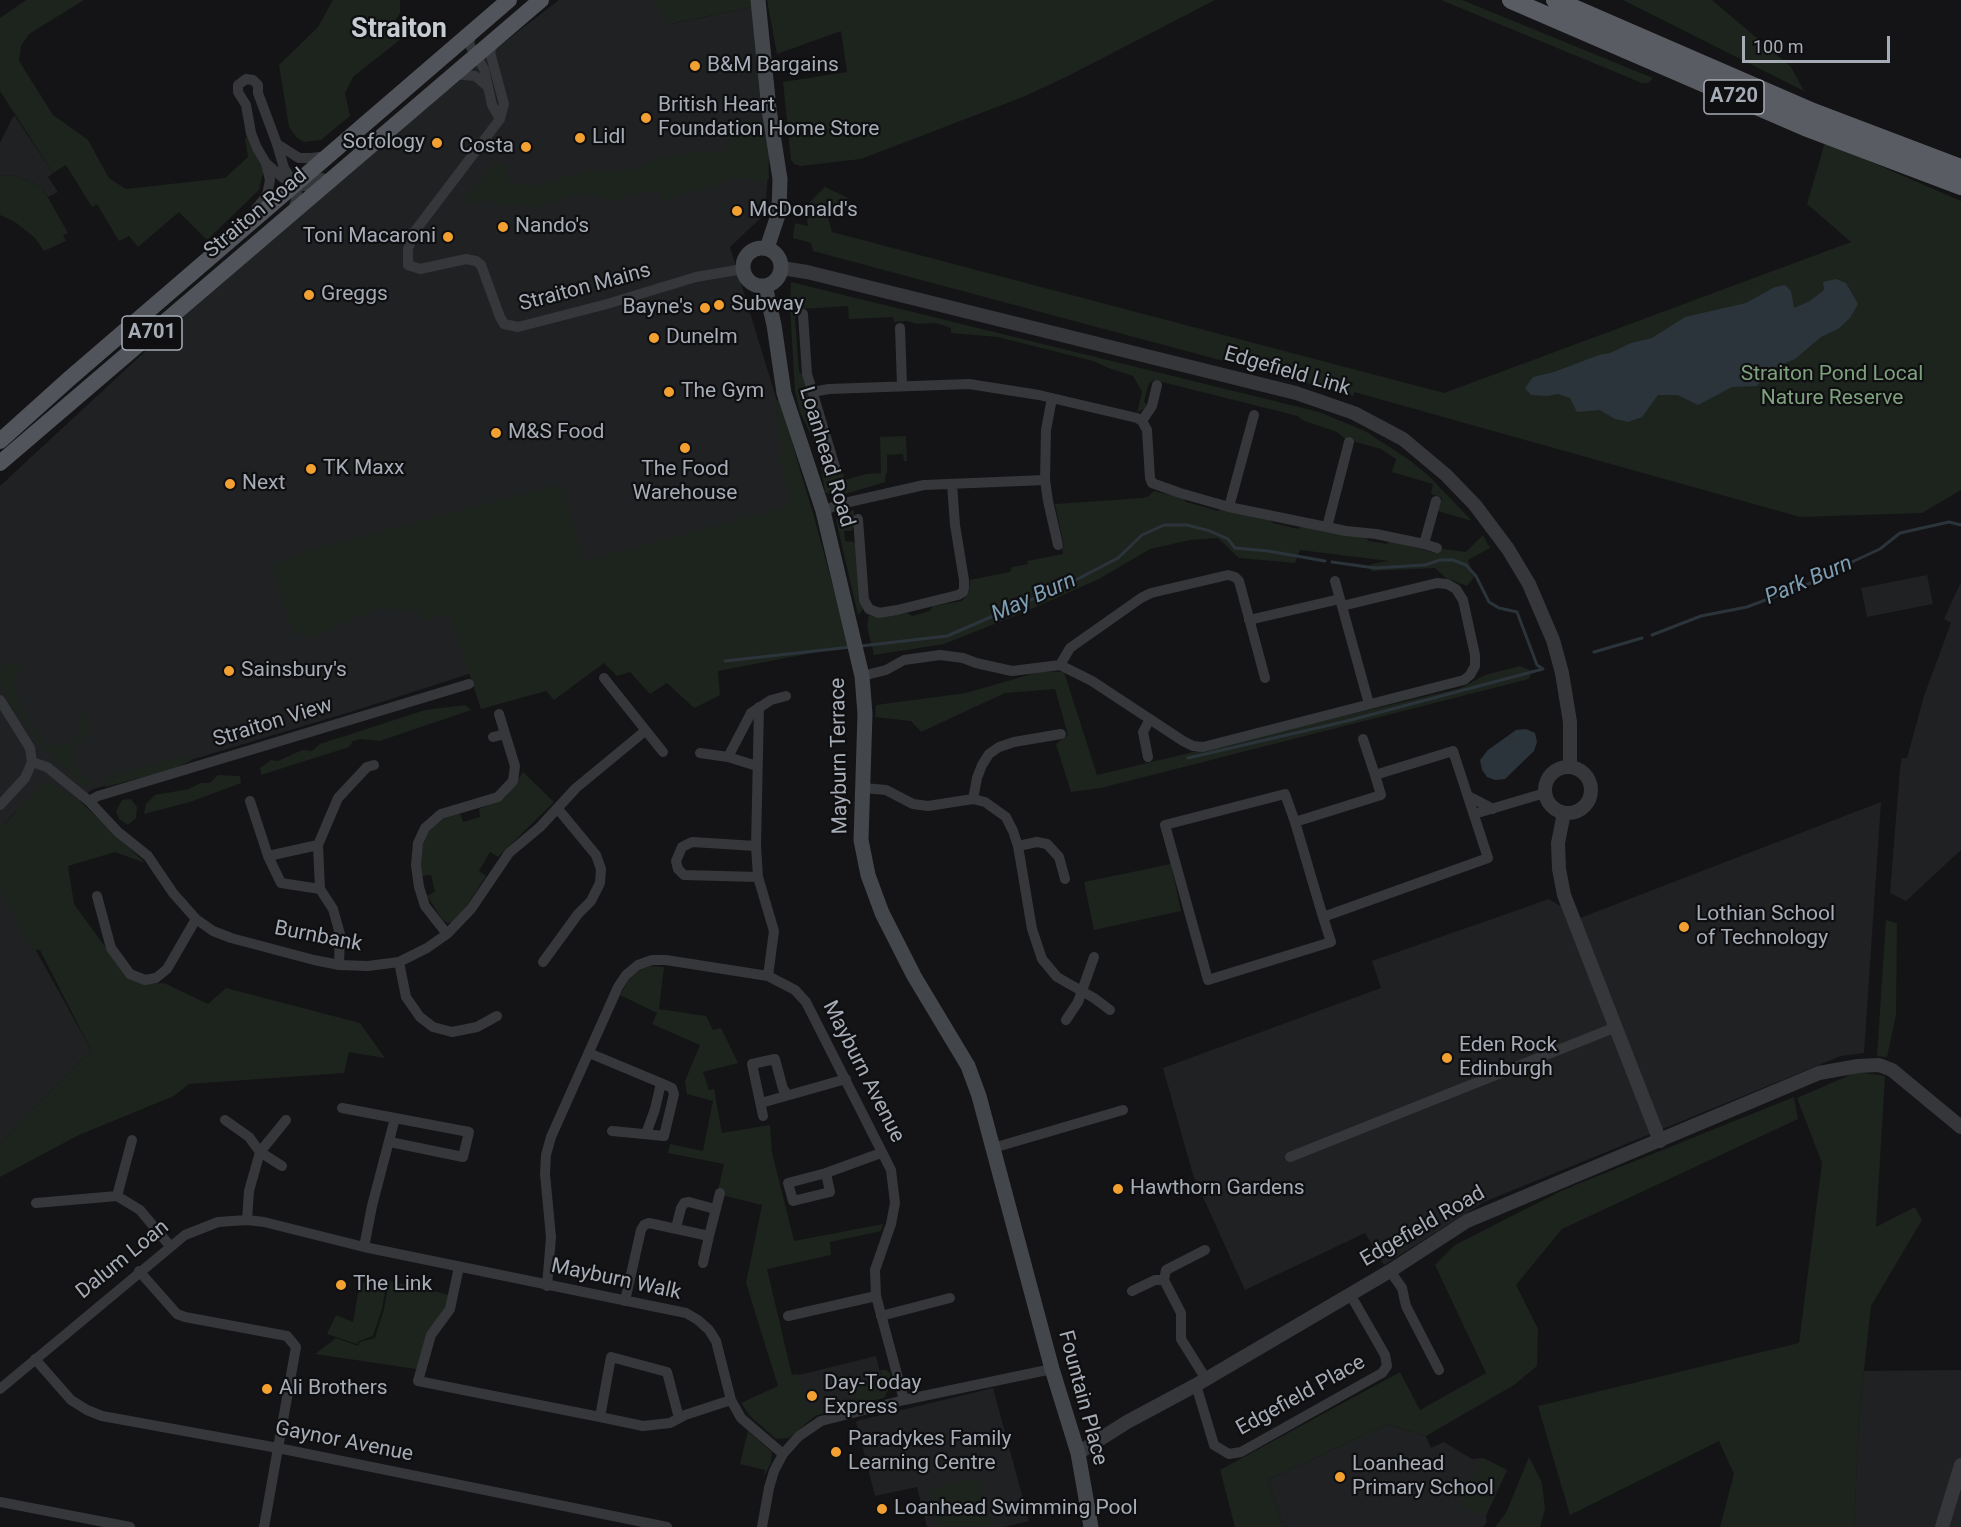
<!DOCTYPE html>
<html>
<head>
<meta charset="utf-8">
<style>
  body { margin:0 }
  #map { position:relative; width:1961px; height:1527px; overflow:hidden; background:#141416; font-family:Roboto,sans-serif }
  canvas { display:block }
  .scale { position:absolute; left:1742px; top:36px; width:148px; height:27px; box-sizing:border-box; border:3px solid #a6acb6; border-top:0; padding-left:8px; font-size:18px; line-height:21px; white-space:nowrap; color:#a6acb6; -webkit-text-stroke:4px #0f0f11; paint-order:stroke }
</style>
</head>
<body>
<div id="map">
<canvas width="1961" height="1527"></canvas>
<div class="scale">100 m</div>
</div>
<script>
const context = document.querySelector('canvas').getContext('2d');
context.lineJoin = 'round';
function fillPath(path, color) { context.fillStyle = color; context.fill(path, 'evenodd'); }
const toPath = rows => new Path2D(rows.map(r => 'M' + r).join(''));
function strokePath(path, color, width, dash) { context.strokeStyle = color; context.lineWidth = width; context.lineCap = dash ? 'butt' : 'round'; context.setLineDash(dash || []); context.stroke(path); }
function write(font, color, halo, rows, align = 'center') {
  context.font = font + ' Roboto,sans-serif'; context.lineWidth = 4.5; context.setLineDash([]); context.textBaseline = 'middle'; context.strokeStyle = halo; context.fillStyle = color; for (const [text, x, y, turn = 0] of rows) {
    context.save(); context.translate(x, y); context.rotate((+turn || 0) * Math.PI / 180); context.textAlign = isNaN(turn) ? turn : align; if (halo) context.strokeText(text, 0, 0); context.fillText(text, 0, 0); context.restore();
  }
}
fillPath(toPath([
  [559,0,654,0,671,24,752,7,770,146,765,214,730,247,809,506,472,673,360,709,91,790,41,837,16,811,0,829,0,486,206,295,463,74],
  [14,115,53,173,48,177,58,192,48,197,42,187,16,176,0,175,0,143],
  [1927,575,1933,604,1867,617,1861,588],
  [1961,582,1961,850,1906,901,1890,893,1900,768,1902,758,1907,758,1924,696,1951,623,1944,619],
  [1881,802,1864,1053,1841,1056,1484,1202,1384,1265,1365,1233,1245,1290,1193,1175,1163,1068,1381,988,1372,961,1549,899,1580,918],
  [0,885,91,1050,0,1143],
  [876,1356,882,1380,857,1398,808,1412,799,1375],
  [1961,1370,1961,1527,1854,1527,1859,1417,1864,1371],
  [993,1388,1029,1521,1004,1527,927,1527,917,1487,875,1496,856,1421],
  [1387,1424,1426,1436,1431,1448,1444,1442,1472,1459,1483,1458,1507,1470,1486,1516,1487,1522,1483,1527,1287,1527,1283,1525,1268,1480]
]), '#202123');
fillPath(toPath([
  [26,0,84,0,29,34,21,46,19,61,53,115,88,140,109,178,126,189,225,178,248,157,245,138,248,137,264,169,259,190,207,240,179,212,138,247,129,236,119,241,97,204,92,207,66,165,53,173,0,91,0,18],
  [333,0,400,0,400,13,396,19,406,35,353,77,345,93,350,116,321,140,304,142,297,138,289,127,279,65,318,27],
  [654,0,751,0,752,7,670,24],
  [767,0,1215,0,1068,76,1023,97,861,159,801,166,794,164,791,160,783,82,847,72,841,31,777,54],
  [1441,0,1462,0,1653,78,1648,83,1642,83],
  [1623,0,1712,0,1791,67,1804,91],
  [757,120,763,127,768,153,769,178,763,185,750,178,735,178,663,201,655,190,609,201,582,193,530,208,521,204,507,207,486,200,461,206,462,199,485,177,492,164,502,163,508,168,507,179,518,184,534,186,593,169,601,172,635,169,653,160,700,151,726,152,729,142,746,121],
  [1825,142,1961,201,1961,490,1922,513,1800,517,1354,392,1354,396,813,251,811,243,793,238,795,223,808,226,805,207,825,187,848,198,828,217,832,232,1444,393,1851,242,1807,204],
  [0,175,16,176,42,187,68,233,63,235,66,241,44,251,35,238,15,222,0,215],
  [791,282,1319,412,1365,431,1408,459,1428,475,1472,521,1438,511,1442,498,1431,494,1433,484,1392,472,1396,459,1381,449,1345,439,1337,432,1302,420,1298,416,1154,380,1149,383,1144,402,1147,404,1145,408,1137,413,1142,392,1133,376,1111,369,1093,361,998,337,951,333,951,328,936,323,917,324,907,321,894,322,893,317,849,319,848,306,802,309,797,303,790,303],
  [790,307,797,308,798,315,795,318,799,372,802,374,811,406,809,410,818,435,821,437,823,442,816,443,814,442,800,412,795,391],
  [779,399,815,520,849,646,718,671,720,695,694,708,667,683,650,694,630,672,617,676,604,663,554,700,546,691,481,709,449,613,425,621,415,608,400,612,382,606,314,637,293,633,272,565,304,552,472,507,562,484,584,561,786,507,790,498,779,457,782,454,776,401],
  [906,436,907,461,904,461,903,454,887,455,887,473,886,473,885,482,835,497,825,492,820,461,828,458,831,471,842,468,845,480,866,474,881,473,880,437],
  [1154,491,1183,498,1186,502,1218,511,1222,508,1269,519,1273,523,1298,529,1301,526,1365,537,1369,541,1387,544,1390,541,1436,553,1443,549,1466,552,1483,535,1490,548,1468,560,1474,577,1467,586,1446,578,1435,568,1371,571,1371,564,1389,561,1300,550,1295,563,1239,558,1218,538,1190,540,1150,549,1099,579,1015,616,944,644,874,655,867,626,869,615,881,618,907,613,912,616,930,611,933,606,962,601,969,591,970,580,1010,572,1012,567,1028,564,1027,561,1063,554,1062,547,1064,546,1055,504,1143,498,1149,496],
  [854,510,854,527,851,531,844,531,845,541,854,542,856,545,863,609,858,615,836,520,844,513],
  [10,663,26,667,13,679,22,713,44,743,52,746,70,744,79,736,80,715,85,715,89,733,73,749,73,763,82,776,94,782,94,786,85,786,45,750,9,703,0,681,0,671,2,667],
  [1520,666,1532,671,1529,679,1101,788,1071,792,1056,744,1068,735,1055,689,1005,693,921,732,911,721,875,717,876,705,966,693,1042,671,1064,672,1097,775,1461,688,1485,675],
  [465,705,471,710,380,741,361,739,353,741,349,747,261,775,260,768,271,760,278,761,302,750,312,751,320,744,425,710],
  [189,754,191,761,173,769,106,787,104,779],
  [523,772,554,802,498,857,490,852,479,871,486,876,466,907,453,922,447,923,442,919,427,896,435,892,431,875,421,876,421,849,428,832,443,819,460,813,463,822,480,817,479,809,505,798],
  [218,775,240,776,241,783,190,802,144,814,146,804,155,795,189,789,201,783,210,783],
  [51,782,80,801,145,863,115,852,68,866,74,904,109,952,149,984,164,983,208,1004,226,988,360,1023,385,1058,349,1052,344,1073,189,1084,174,1096,79,1135,0,1177,0,1143,91,1050,40,950,30,949,0,888,0,829,42,784],
  [131,799,137,807,136,818,128,825,119,819,116,811,122,800],
  [1171,864,1181,911,1094,930,1084,882],
  [1886,920,1897,923,1896,1015,1887,1057,1877,1056],
  [651,966,664,967,659,1009,706,1016,713,1030,721,1028,738,1063,703,1072,709,1090,714,1089,722,1133,770,1125,772,1152,794,1241,883,1224,881,1231,830,1242,831,1255,767,1269,792,1375,799,1374,808,1411,856,1398,854,1386,882,1380,880,1370,886,1370,890,1373,892,1382,884,1398,835,1409,815,1416,789,1438,776,1439,750,1416,741,1403,778,1386,746,1283,762,1205,717,1194,724,1164,668,1153,670,1144,703,1151,713,1101,687,1094,685,1081,700,1045,652,1024,657,1013,620,995,631,977,642,969],
  [1857,1072,1885,1076,1876,1227,1915,1207,1922,1220,1871,1306,1859,1417,1854,1527,1720,1527,1734,1474,1719,1441,1570,1515,1538,1406,1799,1343,1822,1163,1797,1098],
  [1794,1097,1798,1119,1562,1229,1516,1285,1538,1329,1537,1366,1514,1385,1426,1436,1387,1424,1268,1480,1283,1525,1287,1527,1235,1527,1220,1470,1400,1372,1420,1410,1486,1373,1435,1265,1455,1245,1563,1190],
  [389,1281,450,1295,447,1306,416,1369,315,1354,336,1338,358,1346,360,1342,375,1338,384,1309],
  [360,1282,386,1286,382,1309,373,1336,359,1341,357,1344,327,1334,336,1315,353,1322],
  [748,1431,772,1452,771,1463,764,1476,765,1470,740,1464],
  [1529,1457,1542,1483,1545,1509,1540,1527,1495,1527,1506,1513],
  [1483,1458,1507,1470,1485,1516,1461,1504],
  [979,1477,991,1526,938,1527,929,1489]
]), '#1c241d');
fillPath(toPath([
  [1836,279,1846,283,1858,304,1850,318,1838,329,1821,337,1795,359,1782,364,1768,372,1757,386,1732,387,1698,405,1678,395,1658,395,1642,417,1628,422,1615,419,1600,410,1577,412,1570,398,1558,394,1547,396,1531,395,1525,388,1533,377,1554,372,1599,355,1610,353,1631,343,1652,338,1685,317,1746,303,1775,287,1785,285,1791,291,1794,308,1810,301,1824,290,1823,282],
  [1526,729,1535,733,1537,742,1534,751,1505,779,1495,780,1487,777,1482,770,1480,760,1488,750,1516,730]
]), '#2b343a');
strokePath(toPath([
  [1332,562,1375,568,1425,565,1440,560,1453,560,1466,565,1476,576,1489,602,1499,608,1517,612,1537,665,1543,669],
  [1652,635,1701,616,1747,607,1829,576,1854,561,1880,549,1900,533,1949,522,1961,525],
  [861,646,947,636,1070,583,1118,558,1142,535,1164,525,1187,525,1210,531,1228,539,1235,548,1268,551,1325,561],
  [1594,652,1642,638],
  [725,661,851,647],
  [1188,758,1347,721,1543,669]
]), '#2b343a', 3);
strokePath(toPath([
  [472,31,469,44,484,69,492,105,500,119],
  [494,41,490,52,504,104,500,119,415,231,408,249,408,265,420,269,466,259,476,261,481,265,500,317,504,324,518,327,607,304,696,277,743,269],
  [454,74,475,76,487,86],
  [277,144,299,158,312,158,326,156],
  [267,164,283,178,300,186,312,186,322,178],
  [255,210,267,195,270,180,266,163,257,148,251,133,246,105,238,92,238,85,246,79,253,80,258,85,258,93,277,144,284,168,297,188,297,196,293,211],
  [803,314,807,374,835,467],
  [900,328,902,385],
  [812,392,829,389,969,384,1039,395,1137,418,1142,421],
  [1142,421,1147,430,1150,478,1152,483,1180,493,1229,507,1346,531,1376,534,1424,544,1436,501],
  [1142,421,1152,406,1157,385],
  [1045,480,1048,501,1058,545],
  [1229,507,1254,415],
  [823,511,840,504,924,485,1045,480,1046,430,1052,398],
  [858,519,864,600,869,609,879,613,897,610,958,595,963,592,964,588,964,580,955,525,952,484],
  [1327,527,1349,442],
  [1424,544,1437,548],
  [1335,581,1369,704],
  [1249,620,1340,599],
  [1060,665,1070,648,1141,598,1151,593,1228,575,1235,577,1239,581,1265,678],
  [862,676,886,670,904,660,940,655,963,658,976,663,1012,671,1060,665,1092,681,1183,741,1193,746,1203,747,1464,680,1470,675,1475,666,1475,655,1463,600,1456,589,1447,584,1437,583,1342,606],
  [604,678,663,752],
  [0,700,30,748,32,762],
  [759,707,756,846,758,877,774,931,768,976],
  [493,737,505,734],
  [1363,739,1375,775],
  [1453,751,1488,858,1323,917,1331,942,1208,980,1165,825,1285,794,1295,822,1381,795,1375,775,1453,751],
  [700,753,728,757],
  [1148,757,1143,732,1150,719],
  [32,762,47,767,89,801,118,832,148,856,173,893,196,919,213,931,231,938,314,960,339,965,368,966,399,962,427,948,447,934,471,909,509,853,540,827,576,788,645,731],
  [757,766,728,757,751,713,771,700,786,696],
  [864,788,886,790,913,804,928,806,973,799,985,802,1006,817,1013,831,1018,846,1032,929,1042,959,1057,977,1094,998,1110,1010],
  [1468,796,1493,809],
  [973,799,977,778,982,765,989,754,999,747,1014,742,1061,734],
  [89,801,98,796,469,684],
  [250,801,268,856,281,883,320,889,333,909,340,934,339,965],
  [0,805,25,778,32,762],
  [1474,814,1545,793],
  [1295,822,1323,917],
  [756,846,692,842,682,847,676,861,678,869,684,875,758,877],
  [1018,846,1037,842,1047,844,1059,857,1065,879],
  [268,856,318,845],
  [320,889,318,845,338,798,367,767,374,765],
  [97,896,111,948,130,974,145,980,156,978,167,969,196,919],
  [447,934,425,906,419,887,416,865,418,843,425,828,441,814,498,797,513,781,515,766,499,714],
  [399,962,406,997,420,1017,433,1027,452,1032,477,1027,497,1016],
  [543,962,578,914,591,901,600,883,601,869,596,855,558,809],
  [1066,1020,1078,1002,1094,957],
  [589,1053,661,1083,672,1088,674,1094,664,1136,612,1131],
  [761,1103,846,1079],
  [342,1108,469,1132,463,1157,390,1142],
  [763,1116,752,1064,775,1059,783,1089,788,1095],
  [225,1120,249,1137,260,1152,282,1166],
  [646,1134,655,1109,661,1083],
  [993,1148,1123,1110],
  [1290,1157,1616,1027],
  [826,1173,830,1192,793,1201,788,1183,826,1173],
  [826,1173,881,1153],
  [117,1196,132,1140],
  [36,1203,117,1196,140,1210,170,1246],
  [247,1220,249,1191,260,1152,286,1120],
  [676,1228,681,1208,684,1203,689,1202,715,1209],
  [364,1247,372,1206,395,1118],
  [703,1263,709,1236],
  [459,1267,450,1309,431,1335,418,1381,600,1417,611,1357,667,1372,679,1418],
  [139,1271,177,1314,185,1317,287,1336,296,1347,264,1527],
  [1390,1271,1402,1288,1406,1306,1439,1370],
  [1164,1280,1181,1313,1181,1339,1206,1379],
  [547,1286,551,1237,545,1174,546,1155,551,1137,618,987,626,975,638,965,652,960,666,960,768,976,795,990,806,1002,891,1170,895,1203,891,1224,875,1270,876,1296,904,1400],
  [1132,1291,1155,1280,1164,1280,1166,1270,1205,1250],
  [625,1301,641,1230,644,1225,649,1223,709,1236,720,1193],
  [788,1316,876,1296],
  [881,1316,950,1298],
  [35,1359,71,1400,87,1410,102,1416,278,1448,667,1527],
  [1196,1385,1214,1445,1229,1454,1241,1452,1382,1373,1387,1366,1385,1355,1350,1294],
  [0,1389,185,1235,218,1222,247,1220,264,1222,364,1247,686,1313,698,1320,709,1330,716,1341,731,1400,741,1418,783,1454],
  [600,1417,643,1426,670,1423,685,1415,731,1400],
  [0,1502,130,1527],
  [762,1527,769,1488,774,1471,783,1454,799,1436,821,1421,904,1400,1052,1369]
]), '#35373b', 10);
strokePath(toPath([
  [782,268,807,272,1296,393,1354,413,1403,439,1446,475,1475,505,1508,549,1529,584,1553,640,1562,673,1570,722,1570,767],
  '1545 790a23 23 0 1 1 46 0a23 23 0 1 1-46 0Z',
  [1564,813,1558,843,1559,869,1564,895,1660,1141],
  [1078,1453,1127,1422,1196,1385,1390,1271,1467,1221,1819,1073,1858,1066,1879,1065,1892,1070,1961,1127],
  [1942,1527,1961,1465]
]), '#35373b', 14);
strokePath(toPath([
  [758,0,769,109,780,179,779,212,767,248],
  '743 267a19 19 0 1 1 38 0a19 19 0 1 1-38 0Z',
  [765,286,774,325,784,393,823,511,862,676,865,714,861,840,868,875,882,913,914,976,968,1066,979,1096,1052,1369,1078,1453,1091,1527]
]), '#43464b', 15);
strokePath(toPath([
  [0,441,69,379,509,0],
  [0,463,541,0]
]), '#51545a', 16);
strokePath(toPath([
  [1511,0,1805,127,1961,186],
  [1555,0,1813,112,1961,168]
]), '#595c63', 18);
for (const [x, y, r, color] of [
  [695,66,6,"#f2a031"],
  [646,118,6,"#f2a031"],
  [580,138,6,"#f2a031"],
  [437,143,6,"#f2a031"],
  [526,147,6,"#f2a031"],
  [737,211,6,"#f2a031"],
  [503,227,6,"#f2a031"],
  [448,237,6,"#f2a031"],
  [309,295,6,"#f2a031"],
  [719,305,6,"#f2a031"],
  [705,308,6,"#f2a031"],
  [654,338,6,"#f2a031"],
  [669,392,6,"#f2a031"],
  [496,433,6,"#f2a031"],
  [685,448,6,"#f2a031"],
  [311,469,6,"#f2a031"],
  [230,484,6,"#f2a031"],
  [229,671,6,"#f2a031"],
  [1684,927,6,"#f2a031"],
  [1447,1058,6,"#f2a031"],
  [1118,1189,6,"#f2a031"],
  [341,1285,6,"#f2a031"],
  [267,1389,6,"#f2a031"],
  [812,1396,6,"#f2a031"],
  [836,1452,6,"#f2a031"],
  [1340,1477,6,"#f2a031"],
  [882,1509,6,"#f2a031"]
]) { const dot = new Path2D(); dot.arc(x, y, r, 0, 2 * Math.PI); context.fillStyle = color; context.fill(dot); strokePath(dot, '#0f0f11', 2); }
for (const [x, y, w] of [
  [1734,97,60],
  [152,333,60]
]) { const box = new Path2D(); box.roundRect(x - w / 2, y - 17, w, 34, 4.5); context.fillStyle = '#0f0f11'; context.fill(box); strokePath(box, '#a6acb6', 1.5); }
write('bold 20px', '#a6acb6', null, [
  ["A720",1734,97],
  ["A701",152,333]
]);
write('21px', '#a6acb6', '#0f0f11', [
  ["B&M Bargains",707,66],
  ["British Heart",658,106],
  ["Foundation Home Store",658,130],
  ["Lidl",592,138],
  ["Sofology",425,143,"right"],
  ["Costa",514,147,"right"],
  ["McDonald's",749,211],
  ["Nando's",515,227],
  ["Toni Macaroni",436,237,"right"],
  ["Greggs",321,295],
  ["Subway",731,305],
  ["Bayne's",693,308,"right"],
  ["Dunelm",666,338],
  ["The Gym",681,392],
  ["M&S Food",508,433],
  ["TK Maxx",323,469],
  ["The Food",685,470,"center"],
  ["Warehouse",685,494,"center"],
  ["Next",242,484],
  ["Sainsbury's",241,671],
  ["Lothian School",1696,915],
  ["of Technology",1696,939],
  ["Eden Rock",1459,1046],
  ["Edinburgh",1459,1070],
  ["Hawthorn Gardens",1130,1189],
  ["The Link",353,1285],
  ["Day-Today",824,1384],
  ["Express",824,1408],
  ["Ali Brothers",279,1389],
  ["Paradykes Family",848,1440],
  ["Learning Centre",848,1464],
  ["Loanhead",1352,1465],
  ["Primary School",1352,1489],
  ["Loanhead Swimming Pool",894,1509]
], 'left');
write('21px', '#a6acb6', '#0f0f11', [
  ["Straiton Road",256,214,-40],
  ["Straiton Mains",585,288,-15],
  ["Edgefield Link",1287,372,16],
  ["Loanhead Road",826,457,73],
  ["Straiton View",273,723,-17],
  ["Mayburn Terrace",840,756,-91],
  ["Burnbank",318,937,11],
  ["Mayburn Avenue",863,1072,63],
  ["Edgefield Road",1423,1227,-30],
  ["Dalum Loan",123,1260,-39],
  ["Mayburn Walk",616,1280,12],
  ["Edgefield Place",1301,1396,-29],
  ["Fountain Place",1082,1398,75],
  ["Gaynor Avenue",344,1442,11]
]);
write('21px', '#7ea17d', '#0f0f11', [
  ["Straiton Pond Local",1832,375],
  ["Nature Reserve",1832,399]
]);
write('italic 22px', '#7d9db2', '#0f0f11', [
  ["Park Burn",1809,581,-23],
  ["May Burn",1034,598,-24]
]);
write('bold 27px', '#c7cbd2', '#0f0f11', [
  ["Straiton",399,30]
]);
</script>
</body>
</html>
